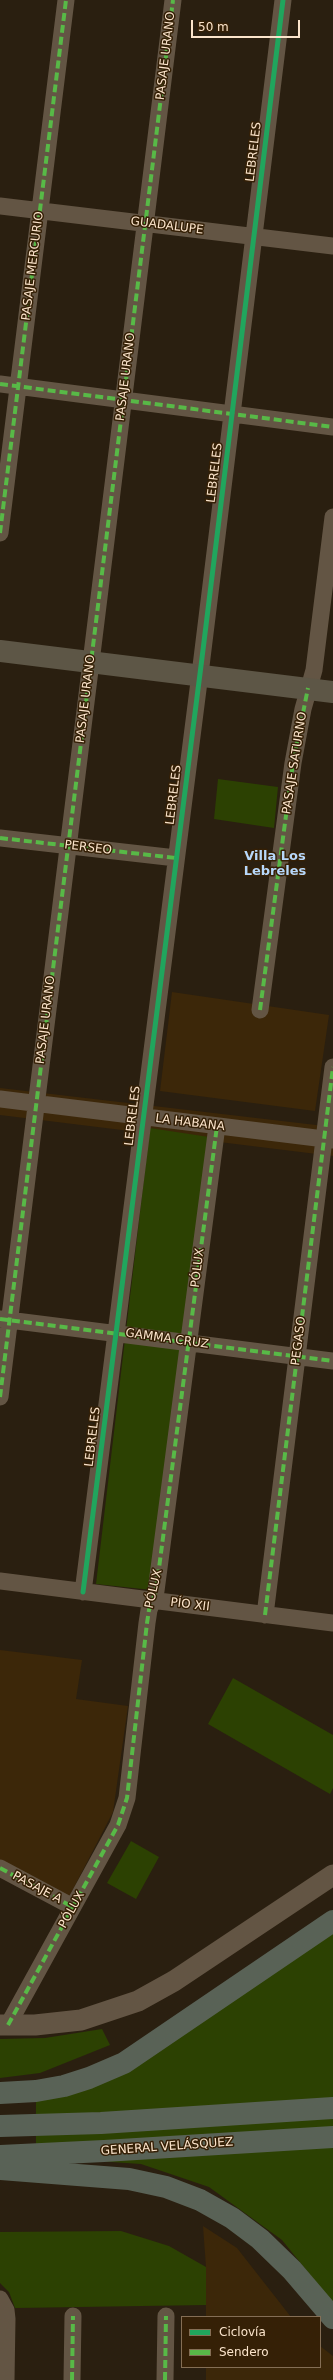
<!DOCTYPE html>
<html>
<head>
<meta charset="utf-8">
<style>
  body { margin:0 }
  #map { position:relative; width:333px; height:2380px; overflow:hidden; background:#2a1f10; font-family:"DejaVu Sans",sans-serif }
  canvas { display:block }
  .legend { position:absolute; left:181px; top:2316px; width:140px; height:52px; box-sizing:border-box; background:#352006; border:1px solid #846e55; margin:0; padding:5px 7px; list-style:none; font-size:12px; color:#fbe4cb }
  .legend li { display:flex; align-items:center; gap:8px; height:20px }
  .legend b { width:20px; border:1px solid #846e55 }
  .scale { position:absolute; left:191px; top:20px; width:109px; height:18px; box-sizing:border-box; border:2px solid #fbe4cb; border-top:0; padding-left:5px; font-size:12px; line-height:14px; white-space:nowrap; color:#fbe4cb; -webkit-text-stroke:3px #352006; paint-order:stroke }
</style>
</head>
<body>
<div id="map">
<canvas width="333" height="2380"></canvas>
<ul class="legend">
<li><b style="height:5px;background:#20a55d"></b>Ciclovía</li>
<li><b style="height:5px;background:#58b947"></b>Sendero</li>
</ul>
<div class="scale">50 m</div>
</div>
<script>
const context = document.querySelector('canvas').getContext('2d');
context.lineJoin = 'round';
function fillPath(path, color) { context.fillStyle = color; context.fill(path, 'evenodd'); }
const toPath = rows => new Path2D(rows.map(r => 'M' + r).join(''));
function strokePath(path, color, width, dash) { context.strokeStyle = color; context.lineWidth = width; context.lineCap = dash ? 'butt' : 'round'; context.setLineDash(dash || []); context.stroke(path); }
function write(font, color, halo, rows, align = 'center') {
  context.font = font + ' "DejaVu Sans",sans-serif'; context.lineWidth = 3; context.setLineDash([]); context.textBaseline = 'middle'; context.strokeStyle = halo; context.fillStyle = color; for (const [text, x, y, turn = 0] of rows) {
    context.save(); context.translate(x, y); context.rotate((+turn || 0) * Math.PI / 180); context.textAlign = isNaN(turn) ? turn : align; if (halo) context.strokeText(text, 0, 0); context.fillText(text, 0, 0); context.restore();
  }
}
fillPath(toPath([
  [172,992,329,1015,315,1111,160,1091],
  [0,1088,333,1127,333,1156,0,1115],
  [0,1650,82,1660,76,1699,128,1706,113,1812,70,1895,64,1897,0,1861],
  [203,2226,237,2248,291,2317,206,2317,206,2267],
  [320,2346,333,2356,333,2380,206,2380,206,2367,320,2367]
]), '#3c2709');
fillPath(toPath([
  [218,779,278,787,274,828,214,819],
  [150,1128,209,1137,152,1590,96,1584],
  [233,1678,333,1735,333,1788,330,1794,208,1724],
  [131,1841,159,1857,136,1899,107,1883],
  [333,1931,333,2303,282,2240,209,2187,141,2164,36,2157,36,2100,63,2096],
  [102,2029,110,2045,40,2073,0,2078,0,2039,45,2038],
  [121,2231,169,2246,206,2267,206,2305,15,2308,9,2292,0,2283,0,2232]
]), '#2c4102');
strokePath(toPath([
  [0,206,333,246],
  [0,384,333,427],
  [0,533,66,0],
  [0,838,176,858],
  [260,1010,293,763,303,709,314,670,333,517],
  [0,1099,333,1140],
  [0,1319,333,1361],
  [0,1397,173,0],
  [0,1581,333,1623],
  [83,1592,202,658,283,0],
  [265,1615,333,1067],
  [0,1868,73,1907],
  [8,2025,118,1825,127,1798,147,1623,149,1610,156,1591,217,1126],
  [0,2299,6,2310,7,2319,6,2380],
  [72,2380,73,2316],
  [165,2380,166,2316]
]), '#635544', 17);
strokePath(toPath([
  [0,2025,35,2025,81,2020,138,2001,174,1981,333,1875]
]), '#635544', 21);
strokePath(toPath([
  [0,651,333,692]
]), '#5d5646', 22);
strokePath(toPath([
  [0,2093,36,2091,64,2086,89,2078,124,2063,333,1921],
  [0,2126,101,2123,333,2108],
  [0,2156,104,2151,333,2137],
  [0,2169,129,2179,166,2187,200,2200,232,2218,260,2239,292,2270,333,2318]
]), '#596256', 22);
strokePath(toPath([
  [0,384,333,427],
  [0,533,66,0],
  [0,838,176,858],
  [260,1010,293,763,308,688],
  [0,1319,333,1361],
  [0,1397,173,0],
  [265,1615,333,1067],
  [0,1868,73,1907],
  [8,2025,118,1825,127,1798,147,1623,149,1610,156,1591,217,1126],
  [72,2380,73,2316],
  [165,2380,166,2316]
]), '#58b947', 4, [8, 4]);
strokePath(toPath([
  [83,1592,202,658,283,0]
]), '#20a55d', 5);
write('12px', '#fbe4cb', '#352006', [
  ["PASAJE URANO",166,56,-83],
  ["LEBRELES",254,152,-83],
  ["GUADALUPE",167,226,7],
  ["PASAJE MERCURIO",33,266,-83],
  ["PASAJE URANO",126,377,-83],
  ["LEBRELES",215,473,-83],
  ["PASAJE URANO",86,699,-83],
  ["PASAJE SATURNO",295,763,-81],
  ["LEBRELES",174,795,-83],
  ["PERSEO",88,848,7],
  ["PASAJE URANO",46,1020,-83],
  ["LEBRELES",133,1116,-83],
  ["LA HABANA",190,1123,7],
  ["PÓLUX",198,1268,-83],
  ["GAMMA CRUZ",167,1339,8],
  ["PEGASO",299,1341,-83],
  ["LEBRELES",93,1437,-83],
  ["PÓLUX",154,1589,-77],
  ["PÍO XII",190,1605,7],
  ["PASAJE A",37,1888,28],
  ["PÓLUX",72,1910,-61],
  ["GENERAL VELÁSQUEZ",167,2147,-4]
]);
write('bold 13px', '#b7d8fb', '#352006', [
  ["Villa Los",275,857],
  ["Lebreles",275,872]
]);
</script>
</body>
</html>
